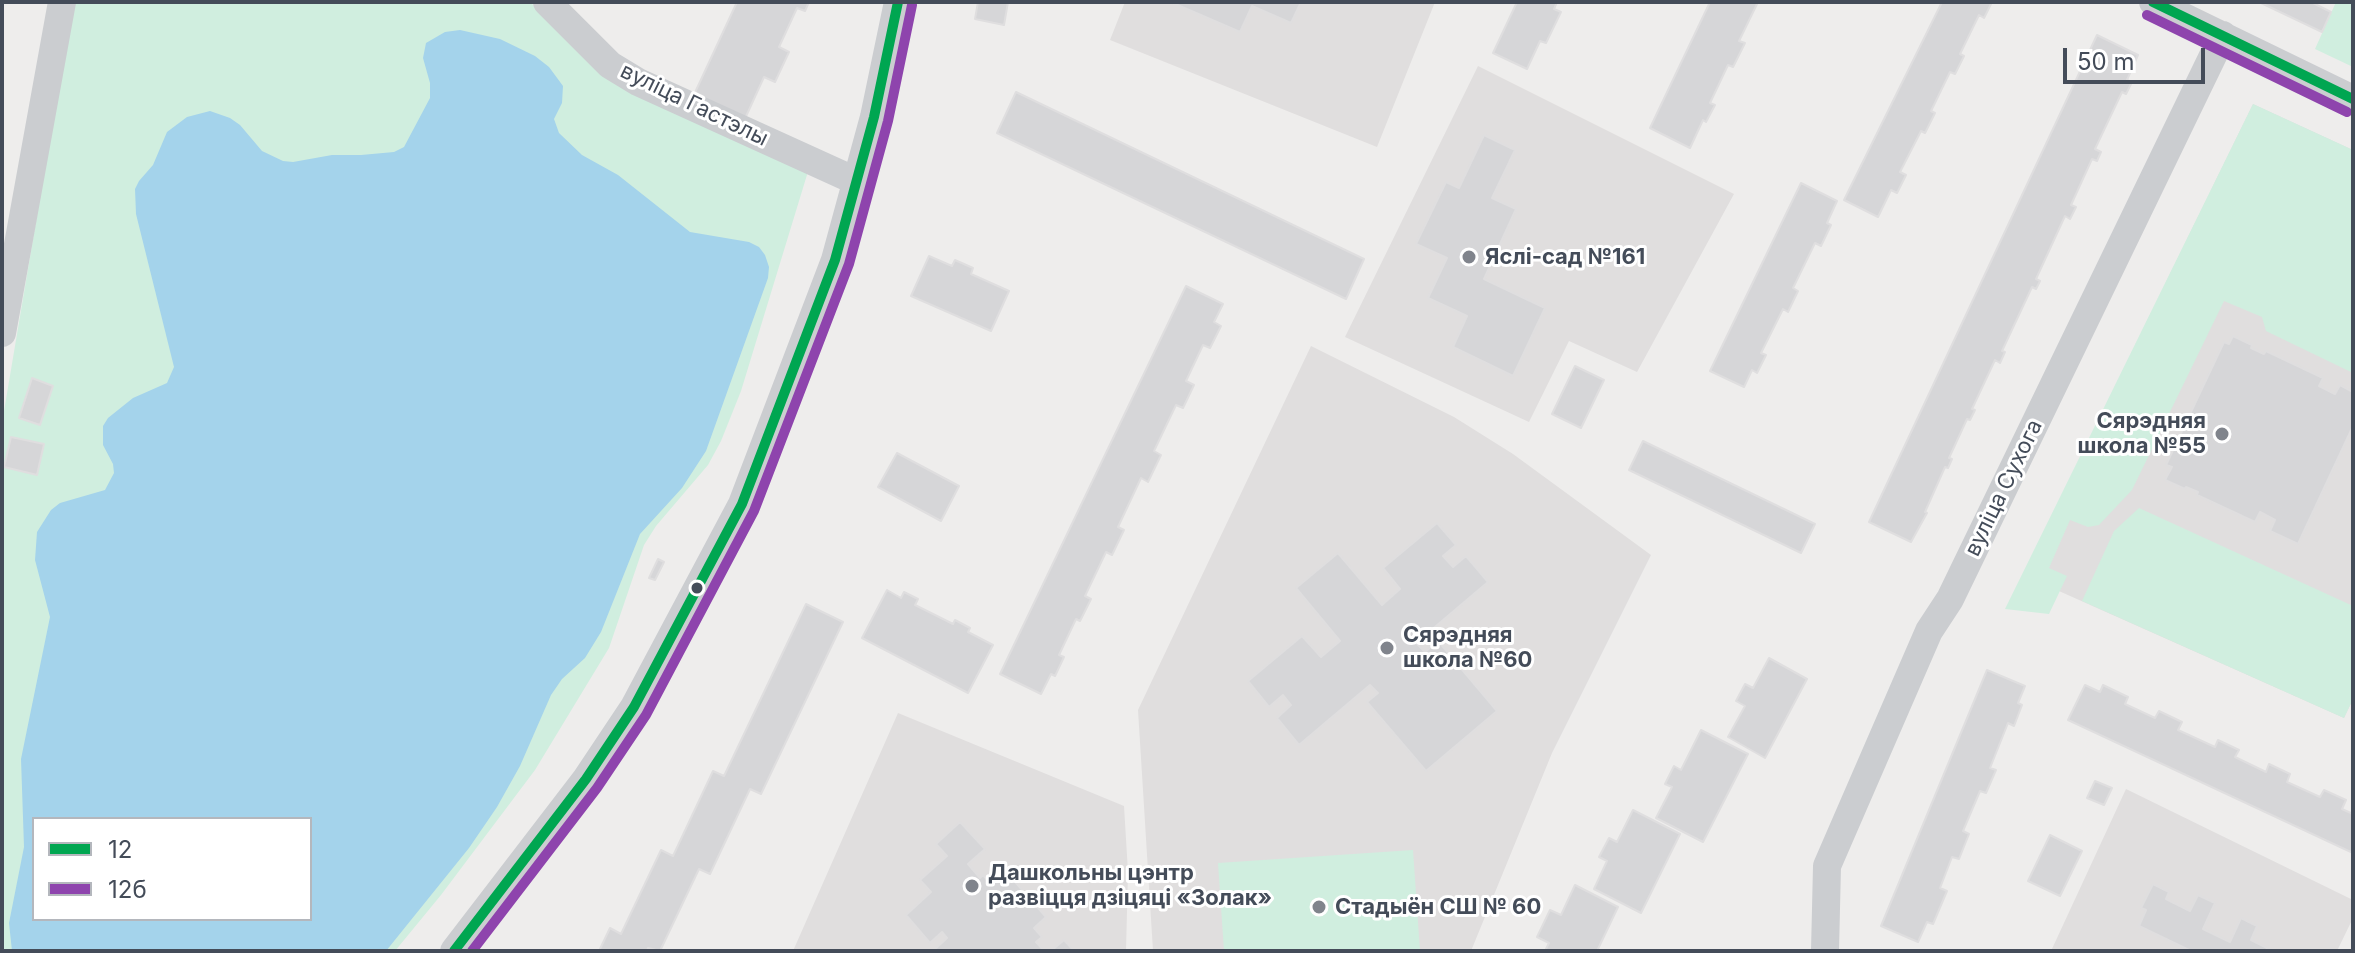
<!DOCTYPE html>
<html>
<head>
<meta charset="utf-8">
<style>
  body { margin:0 }
  #map { position:relative; width:2355px; height:953px; overflow:hidden; background:#eeedec; font-family:Inter,sans-serif }
  canvas { display:block }
  .frame { position:absolute; inset:0; border:4px solid #444c59; pointer-events:none }
  .legend { position:absolute; left:32px; top:817px; width:280px; height:104px; box-sizing:border-box; background:#fff; border:2px solid #b4b7bd; margin:0; padding:10px 14px; list-style:none; font-size:24px; color:#444c59 }
  .legend li { display:flex; align-items:center; gap:16px; height:40px }
  .legend b { width:40px; border:2px solid #b4b7bd }
  .scale { position:absolute; left:2063px; top:48px; width:142px; height:36px; box-sizing:border-box; border:4px solid #444c59; border-top:0; padding-left:10px; font-size:24px; line-height:28px; white-space:nowrap; color:#444c59; -webkit-text-stroke:6px #fff; paint-order:stroke }
</style>
</head>
<body>
<div id="map">
<canvas width="2355" height="953"></canvas>
<div class="frame"></div>
<ul class="legend">
<li><b style="height:10px;background:#00a651"></b>12</li>
<li><b style="height:10px;background:#8e44ad"></b>12б</li>
</ul>
<div class="scale">50 m</div>
</div>
<script>
const context = document.querySelector('canvas').getContext('2d');
context.lineJoin = 'round';
function fillPath(path, color) { context.fillStyle = color; context.fill(path, 'evenodd'); }
const toPath = rows => new Path2D(rows.map(r => 'M' + r).join(''));
function strokePath(path, color, width, dash) { context.strokeStyle = color; context.lineWidth = width; context.lineCap = dash ? 'butt' : 'round'; context.setLineDash(dash || []); context.stroke(path); }
function write(font, color, halo, rows, align = 'center') {
  context.font = font + ' Inter,sans-serif'; context.lineWidth = 6; context.setLineDash([]); context.textBaseline = 'middle'; context.strokeStyle = halo; context.fillStyle = color; for (const [text, x, y, turn = 0] of rows) {
    context.save(); context.translate(x, y); context.rotate((+turn || 0) * Math.PI / 180); context.textAlign = isNaN(turn) ? turn : align; if (halo) context.strokeText(text, 0, 0); context.fillText(text, 0, 0); context.restore();
  }
}
fillPath(toPath([
  [1125,2,1435,2,1377,147,1110,40],
  [1478,66,1734,194,1637,372,1569,341,1529,422,1345,337],
  [2253,104,2353,150,2353,699,2344,718,2023,575],
  [1311,346,1454,417,1513,454,1651,555,1552,753,1471,951,1153,951,1138,710],
  [898,713,1124,806,1128,872,1126,951,793,951],
  [2126,789,2353,900,2353,918,2337,951,2051,951]
]), '#e0dede');
fillPath(toPath([
  [73,2,530,2,584,53,810,165,741,391,721,441,708,465,656,526,644,545,609,648,535,770,441,895,395,951,2,951,2,423],
  [34,819,310,819,310,919,34,919],
  [2336,2,2353,2,2353,67,2315,49],
  [2253,104,2353,150,2353,373,2266,331,2262,317,2224,301,2132,490,2099,525,2088,527,2070,520,2049,568,2067,576,2049,614,2005,609],
  [2139,508,2353,606,2353,699,2344,718,2082,601,2114,531],
  [1413,850,1420,951,1224,951,1218,863]
]), '#d0eedf');
fillPath(toPath([
  [460,30,500,39,535,56,549,67,563,86,562,103,554,119,559,133,582,155,618,175,690,232,749,242,759,247,765,255,769,267,768,278,706,451,682,488,640,534,601,632,585,658,562,679,551,695,520,766,497,807,469,848,386,951,12,951,9,923,24,847,21,759,50,617,35,560,37,532,51,510,60,503,105,490,114,473,113,464,103,445,103,426,108,418,133,398,167,383,174,367,136,214,135,189,139,181,153,165,167,132,187,117,210,111,230,118,240,125,262,151,283,161,293,162,332,155,361,155,394,152,404,147,430,98,430,83,423,58,426,43,445,32],
  [34,819,310,819,310,919,34,919]
]), '#a4d3eb');
const building = toPath([
  [737,2,809,2,805,11,797,8,779,47,789,52,775,82,764,77,743,123,692,99,737,2],
  [978,2,1008,2,1004,25,975,19,978,2],
  [1301,2,1291,23,1252,6,1240,32,1173,3,1301,2],
  [1517,2,1557,2,1554,9,1561,12,1546,43,1540,41,1527,69,1493,53,1517,2],
  [1710,2,1758,2,1739,41,1745,43,1733,67,1728,65,1710,103,1715,105,1706,122,1703,120,1690,148,1650,128,1710,2],
  [1942,2,1992,2,1984,18,1979,15,1960,54,1964,56,1955,74,1950,72,1931,111,1935,113,1925,133,1921,131,1900,172,1906,175,1897,193,1891,190,1878,217,1844,200,1942,2],
  [2259,2,2311,2,2331,12,2322,32,2259,2],
  [2097,35,2138,55,2127,80,2132,82,2126,94,2122,92,2095,149,2101,152,2097,161,2092,159,2071,205,2076,207,2070,219,2065,216,2036,279,2040,281,2036,289,2032,287,2002,351,2005,352,2000,363,1995,360,1972,409,1975,410,1970,420,1967,419,1949,458,1952,459,1948,468,1945,467,1925,512,1927,513,1911,542,1869,522,2097,35],
  [1016,92,1364,259,1346,299,997,133,1016,92],
  [1484,135,1515,150,1492,198,1516,209,1484,279,1545,308,1513,376,1453,347,1467,316,1428,298,1447,258,1416,244,1446,182,1459,188,1484,135],
  [1801,183,1837,201,1827,223,1831,225,1821,246,1815,243,1793,288,1798,291,1788,312,1783,309,1761,353,1766,355,1757,373,1752,370,1744,387,1710,371,1801,183],
  [929,256,952,266,955,260,973,268,971,274,1009,291,991,331,911,296,929,256],
  [1186,286,1223,304,1214,322,1221,326,1210,348,1203,345,1186,381,1194,385,1183,408,1176,405,1154,451,1161,455,1148,482,1141,478,1118,527,1124,530,1112,555,1106,552,1085,596,1091,599,1080,621,1076,619,1059,655,1064,657,1055,676,1051,674,1041,694,1000,674,1186,286],
  [2233,336,2252,345,2251,348,2264,354,2266,351,2323,378,2319,386,2335,394,2340,385,2353,392,2353,426,2298,544,2270,531,2275,520,2260,512,2255,522,2197,495,2198,492,2186,487,2185,489,2165,480,2172,467,2166,465,2224,342,2229,344,2233,336],
  [1575,366,1604,380,1581,428,1552,414,1575,366],
  [32,378,53,386,40,425,19,418,32,378],
  [11,437,44,444,37,475,4,467,11,437],
  [1643,441,1815,524,1801,553,1629,470,1643,441],
  [897,453,959,486,941,521,878,487,897,453],
  [1437,523,1456,545,1443,556,1453,567,1466,556,1488,582,1416,643,1425,652,1438,641,1497,711,1426,771,1367,702,1378,693,1370,685,1299,745,1277,718,1291,705,1283,695,1269,707,1248,681,1302,636,1321,657,1340,641,1296,588,1338,553,1382,605,1400,589,1383,568,1437,523],
  [658,559,664,562,655,580,649,578,658,559],
  [887,590,901,598,904,592,918,599,915,605,953,624,955,620,970,628,968,632,993,645,968,693,862,638,887,590],
  [806,604,843,622,761,794,750,789,710,874,699,869,660,951,648,948,647,951,599,951,610,928,621,934,661,850,673,856,713,771,724,776,806,604],
  [1769,658,1807,679,1765,758,1728,737,1745,706,1736,701,1745,684,1753,688,1769,658],
  [1987,670,2025,686,2018,703,2022,705,2014,726,2008,723,1990,768,1996,770,1986,793,1980,791,1963,831,1969,834,1959,859,1952,857,1940,888,1947,891,1933,924,1927,922,1918,942,1881,926,1987,670],
  [2085,685,2100,692,2103,685,2128,697,2125,704,2155,718,2159,711,2182,722,2178,730,2215,747,2218,740,2239,750,2235,757,2266,772,2269,764,2290,774,2287,782,2320,797,2324,790,2346,800,2342,809,2353,814,2353,853,2068,720,2085,685],
  [1701,730,1748,754,1703,842,1656,818,1672,787,1665,784,1674,766,1681,770,1701,730],
  [2095,781,2112,788,2104,805,2087,798,2095,781],
  [1633,810,1680,834,1641,913,1594,889,1607,861,1599,857,1609,838,1617,842,1633,810],
  [960,822,985,849,968,864,980,878,983,875,987,880,1002,867,1046,917,1034,928,1042,937,1036,942,1044,951,933,951,947,938,942,932,930,943,906,915,931,892,920,880,947,856,936,844,960,822],
  [2050,835,2082,851,2060,896,2028,881,2050,835],
  [2153,884,2169,892,2166,899,2190,911,2198,895,2215,903,2203,929,2230,942,2241,918,2257,926,2251,940,2273,951,2191,951,2139,926,2146,910,2141,908,2153,884],
  [1575,885,1618,907,1597,951,1545,951,1549,943,1537,937,1550,910,1561,915,1575,885],
  [1064,940,1074,951,1051,951,1064,940]
]);
fillPath(building, '#d6d6d8');
strokePath(building, '#dfdedf', 2);
strokePath(toPath([
  [547,2,610,65,638,82,858,182],
  [2153,2,2353,99],
  [2,333,62,2],
  [454,951,586,779,634,707,742,504,835,260,874,117,898,2],
  [1825,951,1827,866,1929,631,1950,599,2223,35]
]), '#cbcdd0', 28);
strokePath(toPath([
  [2153,2,2353,99],
  [454,951,586,779,634,707,742,504,835,260,874,117,898,2]
]), '#00a651', 10);
strokePath(toPath([
  [2147,15,2347,112],
  [472,951,597,788,646,715,754,511,849,264,888,121,912,5]
]), '#8e44ad', 10);
for (const [x, y, r, color] of [
  [1469,257,8,"#80848c"],
  [2222,434,8,"#80848c"],
  [697,588,7,"#444c59"],
  [1387,648,8,"#80848c"],
  [972,886,8,"#80848c"],
  [1319,907,8,"#80848c"]
]) { const dot = new Path2D(); dot.arc(x, y, r, 0, 2 * Math.PI); context.fillStyle = color; context.fill(dot); strokePath(dot, '#fff', 3); }
write('22px', '#444c59', '#fff', [
  ["вуліца Гастэлы",694,105,26],
  ["вуліца Сухога",2004,488,-64]
]);
write('bold 22px', '#444c59', '#fff', [
  ["Яслі-сад №161",1485,257],
  ["Сярэдняя",2206,421,"right"],
  ["школа №55",2206,446,"right"],
  ["Сярэдняя",1403,635],
  ["школа №60",1403,660],
  ["Дашкольны цэнтр",988,873],
  ["развіцця дзіцяці «Золак»",988,898],
  ["Стадыён СШ № 60",1335,907]
], 'left');
</script>
</body>
</html>
